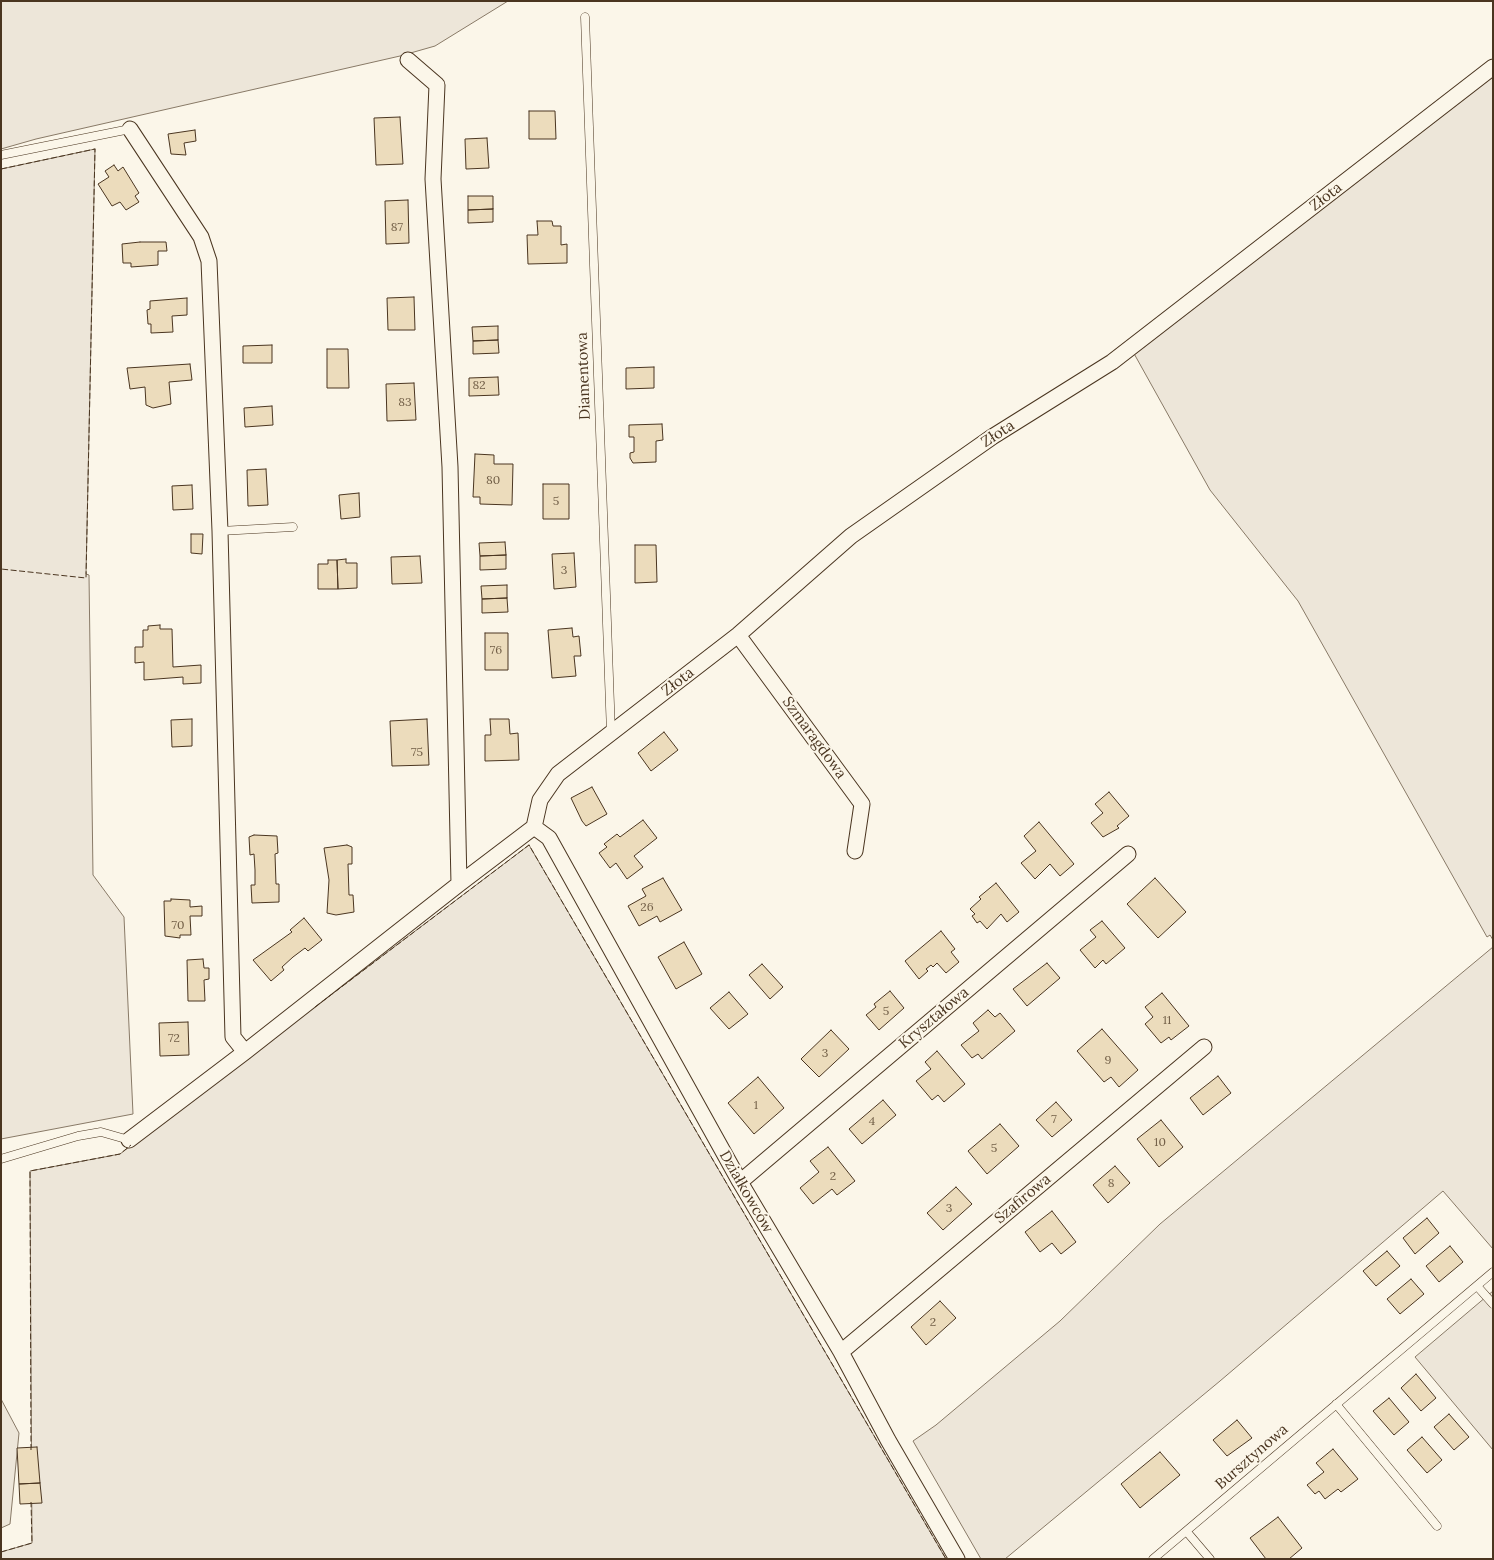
<!DOCTYPE html>
<html>
<head>
<meta charset="utf-8">
<style>
  body { margin:0 }
  #map { position:relative; width:1494px; height:1560px; overflow:hidden; background:#fbf6e9; font-family:Lora,serif }
  canvas { display:block }
  .frame { position:absolute; inset:0; border:2px solid #4a3520; pointer-events:none }
</style>
</head>
<body>
<div id="map">
<canvas width="1494" height="1560"></canvas>
<div class="frame"></div>
</div>
<script>
const context = document.querySelector('canvas').getContext('2d');
context.lineJoin = 'round';
function fillPath(path, color) { context.fillStyle = color; context.fill(path, 'evenodd'); }
const toPath = rows => new Path2D(rows.map(r => 'M' + r).join(''));
function strokePath(path, color, width, dash) { context.strokeStyle = color; context.lineWidth = width; context.lineCap = dash ? 'butt' : 'round'; context.setLineDash(dash || []); context.stroke(path); }
function write(font, color, halo, rows, align = 'center') {
  context.font = font + ' Lora,serif'; context.lineWidth = 4; context.setLineDash([]); context.textBaseline = 'middle'; context.strokeStyle = halo; context.fillStyle = color; for (const [text, x, y, turn = 0] of rows) {
    context.save(); context.translate(x, y); context.rotate((+turn || 0) * Math.PI / 180); context.textAlign = isNaN(turn) ? turn : align; if (halo) context.strokeText(text, 0, 0); context.fillText(text, 0, 0); context.restore();
  }
}
const green = toPath([
  [1,1,508,1,435,46,400,56,36,139,1,149,1,1],
  [1493,60,1493,940,1490,935,1487,937,1298,601,1210,490,1127,341,1493,60],
  [95,149,86,574,89,575,93,875,124,917,133,1114,1,1139,1,169,95,149],
  [529,845,946,1559,1,1559,1,1552,32,1543,30,1171,120,1154,529,845],
  [1493,947,1493,1249,1443,1191,1220,1381,1005,1559,981,1559,913,1441,936,1425,1060,1321,1160,1224,1493,947],
  [1493,1291,1493,1450,1415,1357,1493,1291],
  [1,1399,19,1433,10,1524,1,1528,1,1399]
]);
fillPath(green, '#ede6d9');
strokePath(green, '#887966', 1);
const building = toPath([
  [529,111,555,111,556,139,529,139,529,111],
  [400,117,403,164,376,165,374,118,400,117],
  [195,130,196,141,184,143,186,155,171,154,168,134,195,130],
  [487,138,489,168,466,169,465,139,487,138],
  [114,165,118,171,123,167,139,193,135,196,139,202,126,210,120,202,112,206,98,184,109,177,105,171,114,165],
  [468,196,493,196,493,209,468,210,468,196],
  [408,200,409,243,386,244,385,201,408,200],
  [493,209,493,222,468,223,468,210,493,209],
  [537,221,552,221,553,226,561,226,561,245,567,244,567,263,528,264,527,235,538,235,537,221],
  [140,242,166,242,167,251,158,251,158,265,131,267,131,263,123,263,122,244,140,242],
  [414,297,415,330,388,330,387,298,414,297],
  [187,298,187,315,172,316,173,332,151,333,151,324,148,324,147,310,150,309,150,301,187,298],
  [498,326,498,340,473,341,472,327,498,326],
  [498,340,499,353,473,354,473,341,498,340],
  [272,345,272,363,243,363,243,346,272,345],
  [327,349,348,349,349,388,327,388,327,349],
  [190,364,192,380,169,382,171,404,153,408,146,405,145,387,130,389,127,368,190,364],
  [654,367,654,388,626,389,626,368,654,367],
  [498,377,499,395,469,396,469,378,498,377],
  [414,383,416,420,387,421,386,384,414,383],
  [272,406,273,425,245,427,244,408,272,406],
  [662,424,663,440,656,441,656,462,633,463,630,458,630,453,634,452,634,437,629,437,629,425,662,424],
  [475,454,494,455,494,464,513,464,512,505,480,504,480,497,473,497,475,454],
  [266,469,268,505,248,506,247,470,266,469],
  [543,484,569,484,569,519,543,519,543,484],
  [192,485,193,509,173,510,172,486,192,485],
  [359,493,360,517,341,519,339,495,359,493],
  [191,534,203,534,202,554,191,553,191,534],
  [505,542,506,555,480,556,479,543,505,542],
  [635,545,656,545,657,582,635,583,635,545],
  [574,553,576,587,554,589,552,554,574,553],
  [506,555,506,569,480,570,480,556,506,555],
  [420,556,422,583,392,584,391,557,420,556],
  [346,559,346,563,357,563,357,588,338,589,337,560,346,559],
  [328,560,337,560,338,589,318,589,318,564,328,564,328,560],
  [507,585,507,598,482,599,481,586,507,585],
  [507,598,508,612,482,613,482,599,507,598],
  [160,625,160,629,172,629,173,667,201,665,201,683,183,684,183,677,144,680,144,662,135,663,135,647,143,647,143,630,148,630,148,626,160,625],
  [572,628,573,637,579,636,581,656,574,656,576,676,552,678,548,630,572,628],
  [485,633,508,633,508,670,485,670,485,633],
  [192,719,192,746,172,747,171,720,192,719],
  [427,719,429,765,392,766,390,721,427,719],
  [490,719,509,719,510,734,518,733,519,760,485,761,485,735,491,735,490,719],
  [664,732,678,750,651,771,638,753,664,732],
  [592,787,607,814,586,826,582,821,571,798,592,787],
  [1109,792,1129,816,1117,826,1119,828,1103,837,1091,823,1103,813,1095,804,1109,792],
  [643,820,657,838,634,856,643,867,627,879,616,863,610,868,599,853,607,847,604,844,617,834,620,837,643,820],
  [1039,822,1074,864,1060,876,1050,864,1035,879,1021,863,1036,851,1024,836,1039,822],
  [254,835,277,836,278,853,275,854,276,884,279,884,279,902,252,903,251,885,255,885,255,870,254,854,250,855,249,837,254,835],
  [347,845,352,847,352,864,348,864,349,895,353,895,354,912,336,915,327,913,329,880,324,848,347,845],
  [663,878,682,910,660,922,657,916,639,926,628,906,646,896,642,889,663,878],
  [1155,878,1186,912,1158,938,1127,904,1155,878],
  [996,883,1019,912,1007,922,1001,914,987,929,980,921,977,923,972,916,975,914,970,909,981,899,979,897,996,883],
  [171,899,190,900,190,907,202,906,202,916,190,916,191,935,180,935,180,938,165,936,164,901,171,901,171,899],
  [304,918,322,940,308,951,305,948,293,957,282,967,284,970,271,981,253,960,292,932,290,930,304,918],
  [1102,921,1125,948,1106,964,1103,960,1095,968,1080,950,1096,937,1090,930,1102,921],
  [941,931,955,949,951,952,959,962,946,973,937,963,933,967,931,965,926,969,928,971,919,979,905,961,941,931],
  [684,942,702,974,676,989,658,957,684,942],
  [203,959,204,968,209,968,209,979,204,980,205,1001,188,1001,187,960,203,959],
  [1047,963,1060,978,1027,1006,1013,989,1047,963],
  [762,964,783,987,770,999,749,975,762,964],
  [890,991,904,1008,879,1030,866,1015,876,1007,874,1004,890,991],
  [729,992,748,1014,729,1029,710,1008,729,992],
  [1162,993,1189,1026,1171,1040,1169,1037,1161,1043,1145,1024,1153,1017,1145,1007,1162,993],
  [988,1010,995,1017,1000,1013,1015,1031,982,1059,978,1054,972,1058,961,1045,979,1031,973,1023,988,1010],
  [188,1022,189,1055,160,1056,159,1023,188,1022],
  [1102,1029,1138,1070,1119,1087,1111,1077,1104,1082,1077,1051,1102,1029],
  [831,1030,849,1049,819,1077,801,1059,831,1030],
  [937,1051,965,1084,944,1102,938,1095,932,1100,916,1081,931,1069,925,1062,937,1051],
  [1218,1076,1231,1093,1203,1115,1190,1098,1218,1076],
  [758,1077,784,1108,754,1134,728,1103,758,1077],
  [883,1100,896,1115,862,1144,849,1129,883,1100],
  [1056,1102,1072,1120,1052,1137,1036,1120,1056,1102],
  [1161,1120,1183,1147,1159,1167,1137,1139,1161,1120],
  [1000,1124,1019,1146,987,1174,968,1151,1000,1124],
  [828,1147,855,1181,837,1195,832,1189,813,1204,800,1188,819,1172,810,1161,828,1147],
  [1115,1166,1130,1183,1108,1203,1093,1185,1115,1166],
  [956,1187,972,1204,943,1230,927,1213,956,1187],
  [1052,1211,1076,1242,1061,1254,1052,1243,1040,1252,1025,1232,1052,1211],
  [1427,1218,1439,1233,1415,1254,1403,1238,1427,1218],
  [1450,1246,1463,1262,1439,1282,1426,1266,1450,1246],
  [1387,1251,1400,1266,1376,1286,1363,1271,1387,1251],
  [1411,1279,1424,1294,1400,1314,1387,1299,1411,1279],
  [940,1301,956,1318,926,1345,911,1327,940,1301],
  [1416,1374,1436,1398,1421,1411,1401,1388,1416,1374],
  [1389,1398,1409,1422,1394,1435,1373,1411,1389,1398],
  [1449,1414,1469,1437,1454,1450,1434,1427,1449,1414],
  [1237,1420,1252,1438,1227,1456,1213,1440,1237,1420],
  [1422,1437,1442,1460,1427,1473,1407,1450,1422,1437],
  [37,1447,40,1483,19,1484,17,1448,37,1447],
  [1333,1449,1358,1479,1341,1492,1338,1489,1325,1499,1319,1491,1315,1494,1307,1485,1324,1472,1316,1463,1333,1449],
  [1160,1452,1180,1475,1140,1508,1121,1484,1160,1452],
  [40,1483,42,1503,20,1504,19,1484,40,1483],
  [1278,1517,1302,1548,1289,1559,1266,1559,1250,1538,1278,1517]
]);
fillPath(building, '#ecdcbc');
strokePath(building, '#4a3520', 1);
const lane = toPath([
  [585,17,611,733],
  [1,155,130,129],
  [220,531,293,527],
  [1,1159,78,1136,101,1132,129,1140],
  [1477,1286,1493,1304],
  [1336,1404,1437,1526],
  [1187,1532,1210,1559],
  [1153,1559,1493,1272]
]);
const street = toPath([
  [408,60,437,85,433,179,450,467,459,884],
  [130,129,201,237,209,261,220,531,233,1037,245,1052],
  [738,635,862,804,855,851],
  [534,827,540,800,558,774,738,635,851,536,992,437,1112,362,1493,67],
  [534,827,549,838,740,1182,841,1352,888,1440,957,1559],
  [129,1140,245,1052,459,884,534,827],
  [740,1182,1128,854],
  [841,1352,1204,1047]
]);
strokePath(lane, '#4a3520', 9);
strokePath(street, '#4a3520', 17);
strokePath(lane, '#fbf6e9', 8);
strokePath(street, '#fbf6e9', 15);
strokePath(toPath([
  [1,169,95,149,86,578,1,569],
  [315,1007,529,845,946,1559],
  [31,1450,30,1171,120,1154,131,1145],
  [1,1552,32,1543,31,1502]
]), '#4a3520', 1, [6, 2.5]);
write('12px', '#725f47', null, [
  ["87",397,228],
  ["82",479,386],
  ["83",405,403],
  ["80",493,481],
  ["5",556,502],
  ["3",564,571],
  ["76",496,651],
  ["75",417,753],
  ["26",647,908],
  ["70",178,926],
  ["5",886,1012],
  ["11",1167,1021],
  ["72",174,1039],
  ["3",825,1054],
  ["9",1108,1061],
  ["1",756,1106],
  ["7",1054,1120],
  ["4",872,1122],
  ["10",1160,1143],
  ["5",994,1149],
  ["2",833,1177],
  ["8",1111,1184],
  ["3",949,1209],
  ["2",933,1323]
]);
write('15px', '#4a3520', '#fbf6e9', [
  ["Złota",1326,197,-38],
  ["Diamentowa",584,376,-92],
  ["Złota",998,434,-33],
  ["Złota",678,682,-38],
  ["Szmaragdowa",814,738,54],
  ["Kryształowa",934,1018,-40],
  ["Działkowców",746,1192,60],
  ["Szafirowa",1023,1199,-40],
  ["Bursztynowa",1252,1457,-41]
]);
</script>
</body>
</html>
